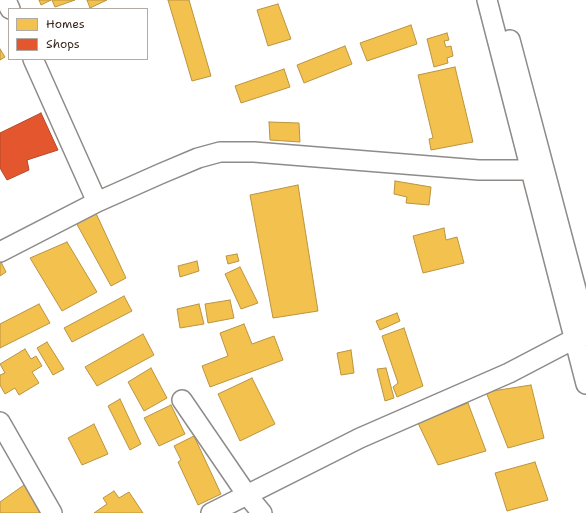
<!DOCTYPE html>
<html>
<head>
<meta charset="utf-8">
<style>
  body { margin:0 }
  #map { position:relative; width:586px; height:513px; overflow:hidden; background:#fff; font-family:"Shantell Sans",sans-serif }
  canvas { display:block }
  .legend { position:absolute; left:8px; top:8px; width:140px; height:52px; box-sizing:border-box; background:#fff; border:1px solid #b1aaa5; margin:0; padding:5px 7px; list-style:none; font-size:12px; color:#3b2a1e }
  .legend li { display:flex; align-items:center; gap:8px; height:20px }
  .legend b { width:20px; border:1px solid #b1aaa5 }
</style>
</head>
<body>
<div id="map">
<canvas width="586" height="513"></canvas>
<ul class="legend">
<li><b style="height:11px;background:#f2c14e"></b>Homes</li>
<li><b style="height:11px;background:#e4572e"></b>Shops</li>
</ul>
</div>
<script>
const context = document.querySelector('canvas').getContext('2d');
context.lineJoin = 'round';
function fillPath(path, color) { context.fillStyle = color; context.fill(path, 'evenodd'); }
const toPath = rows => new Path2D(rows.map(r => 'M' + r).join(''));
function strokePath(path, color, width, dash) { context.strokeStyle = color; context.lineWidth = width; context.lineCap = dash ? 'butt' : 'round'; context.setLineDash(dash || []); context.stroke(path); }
const homes = toPath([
  [39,0,51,0,41,5,39,0],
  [52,0,75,0,55,7,52,0],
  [87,0,107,0,90,8,87,0],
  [168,0,189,0,211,76,192,81,168,0],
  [278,4,291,39,268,46,257,10,278,4],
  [411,25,417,44,367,61,360,43,411,25],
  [447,33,449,40,444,41,446,47,451,46,453,56,447,58,448,63,434,67,427,39,447,33],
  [345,46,352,64,304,83,297,65,345,46],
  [0,49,5,57,0,60,0,49],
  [455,67,473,142,431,150,429,139,433,138,418,75,455,67],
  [284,69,290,87,241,103,235,86,284,69],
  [269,122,299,123,300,142,270,140,269,122],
  [395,181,431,187,429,205,406,203,407,197,394,194,395,181],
  [298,185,318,311,273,318,250,195,298,185],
  [94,209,126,278,111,286,74,219,94,209],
  [444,228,446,240,457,237,464,263,423,273,413,236,444,228],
  [67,242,97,292,62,311,30,258,67,242],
  [237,254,239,261,228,264,226,256,237,254],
  [0,260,6,272,0,276,0,260],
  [197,261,199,271,180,277,178,266,197,261],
  [240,267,258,303,241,309,225,274,240,267],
  [124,296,132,311,72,342,64,328,124,296],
  [230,300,234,318,208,323,205,304,230,300],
  [39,304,50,323,0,348,0,324,39,304],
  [199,304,204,324,180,328,177,309,199,304],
  [397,313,400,321,380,330,376,321,397,313],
  [244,324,252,344,274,336,283,360,210,387,202,366,228,356,220,333,244,324],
  [404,328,423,386,397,397,393,387,398,383,382,336,404,328],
  [143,334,154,355,97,386,85,367,143,334],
  [47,342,64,369,53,375,37,348,47,342],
  [25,349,31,359,36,356,42,366,32,372,39,383,19,395,15,388,5,394,0,385,0,375,5,373,0,364,25,349],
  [351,350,354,373,341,375,337,353,351,350],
  [151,368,167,398,144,411,128,382,151,368],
  [386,368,394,398,385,401,377,369,386,368],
  [252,378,275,424,240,441,218,394,252,378],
  [531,385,544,438,508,448,486,392,531,385],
  [120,399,141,444,130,450,108,406,120,399],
  [468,403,486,451,438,465,418,423,468,403],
  [171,405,185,434,159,446,144,418,171,405],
  [94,424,108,454,82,465,68,438,94,424],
  [194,436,221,494,198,505,178,462,181,460,174,446,194,436],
  [535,462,548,500,507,511,495,473,535,462],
  [24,485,47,510,46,513,0,513,0,502,24,485],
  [114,491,119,498,129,492,143,513,94,513,107,504,103,498,114,491]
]);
fillPath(homes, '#f2c14e');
strokePath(homes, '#bb9440', 1);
const shops = toPath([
  [41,113,58,150,27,160,29,170,7,180,0,168,0,133,41,113]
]);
fillPath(shops, '#e4572e');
strokePath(shops, '#b14a29', 1);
const minor = toPath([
  [6,0,10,9],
  [487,0,586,384],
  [510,40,586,327],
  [33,59,97,202],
  [0,252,97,202,160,174,198,158,220,152,254,152,479,170,530,170,543,167],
  [182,400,247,495,262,513],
  [0,422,52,513],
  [211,513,360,438,509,373,574,339,586,335]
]);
strokePath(minor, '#8e8b88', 22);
strokePath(minor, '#fff', 19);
</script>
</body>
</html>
